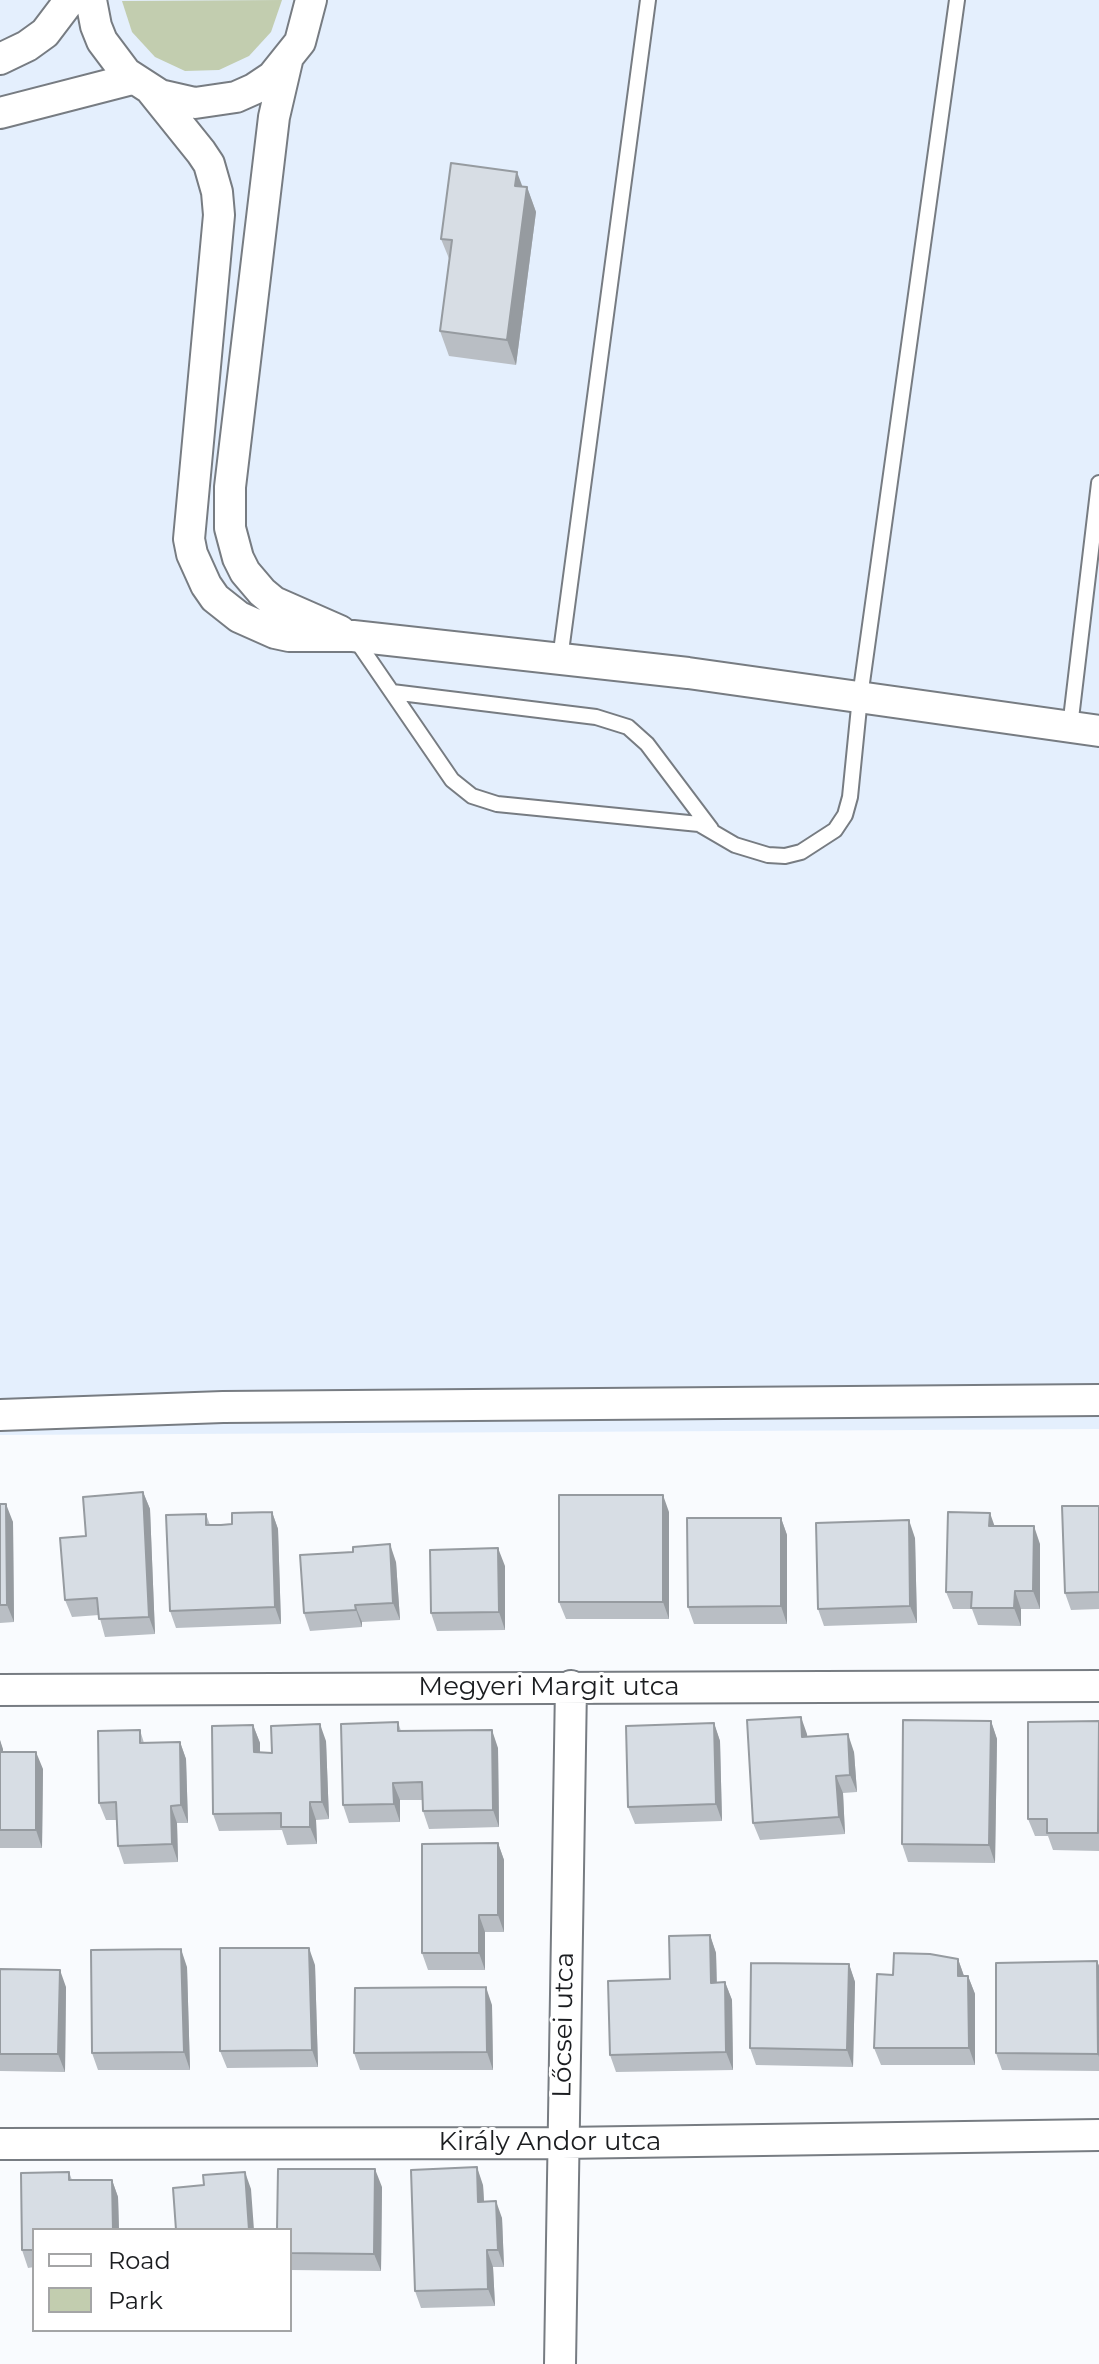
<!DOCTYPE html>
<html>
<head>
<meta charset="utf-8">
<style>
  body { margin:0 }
  #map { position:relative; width:1099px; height:2364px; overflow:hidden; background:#f9fbfe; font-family:Montserrat,sans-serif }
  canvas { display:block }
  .legend { position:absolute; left:32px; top:2228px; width:260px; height:104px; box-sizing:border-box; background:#fff; border:2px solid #a4a5a6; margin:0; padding:10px 14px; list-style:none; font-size:24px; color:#1b1d20 }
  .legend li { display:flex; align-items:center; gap:16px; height:40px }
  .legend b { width:40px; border:2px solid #a4a5a6 }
</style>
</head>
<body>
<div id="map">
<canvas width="1099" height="2364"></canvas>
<ul class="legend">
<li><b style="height:10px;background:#fff"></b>Road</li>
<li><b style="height:22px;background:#c2cdaf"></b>Park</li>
</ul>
</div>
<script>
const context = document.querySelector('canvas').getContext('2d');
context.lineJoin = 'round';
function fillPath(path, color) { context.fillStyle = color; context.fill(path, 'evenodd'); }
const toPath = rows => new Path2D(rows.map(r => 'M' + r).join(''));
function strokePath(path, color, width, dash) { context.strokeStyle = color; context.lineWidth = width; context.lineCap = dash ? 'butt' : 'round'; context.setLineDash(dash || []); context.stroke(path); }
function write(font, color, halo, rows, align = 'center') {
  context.font = font + ' Montserrat,sans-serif'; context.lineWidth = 6; context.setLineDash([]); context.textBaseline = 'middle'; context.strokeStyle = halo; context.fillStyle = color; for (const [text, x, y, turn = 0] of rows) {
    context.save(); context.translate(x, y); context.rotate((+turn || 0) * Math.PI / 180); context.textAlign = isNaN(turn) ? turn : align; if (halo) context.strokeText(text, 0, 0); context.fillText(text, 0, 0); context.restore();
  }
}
fillPath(toPath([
  [0,0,1099,0,1099,1429,0,1435]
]), '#e4effd');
fillPath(toPath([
  [282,0,271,32,249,56,219,70,185,71,155,57,132,32,122,1]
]), '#c2cdaf');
const lane = toPath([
  [354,637,452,780,472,796,497,804,699,824,735,845,768,855,785,856,801,852,835,830,845,815,850,797,860,697,957,0],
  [560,659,648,0],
  [392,692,596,717,628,727,647,744,711,829],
  [1070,727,1099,483]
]);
const street = toPath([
  [91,0,96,26,102,41,126,73,160,95,195,103,236,97,254,89,272,77,300,42,311,0],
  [0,59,27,46,45,33,70,0],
  [287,61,274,117,230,487,230,528,238,558,245,572,262,592,274,602,340,631],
  [152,91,201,152,209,164,217,192,219,215,189,539,192,554,206,585,215,598,239,617,275,633,289,636,353,636,688,673,1099,731],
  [0,113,132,79],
  [0,1415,223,1407,1099,1400],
  [0,1690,1099,1686],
  [0,2144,562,2143,1099,2135],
  [560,2364,571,1686]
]);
strokePath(lane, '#777c82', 18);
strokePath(street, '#777c82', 34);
strokePath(lane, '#fff', 14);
strokePath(street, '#fff', 30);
fillPath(toPath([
  [523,187,527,187,536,212,516,365,449,356,440,331,450,261,441,239],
  [143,1492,150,1509,155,1634,105,1637,99,1615,72,1617,65,1600,86,1536],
  [0,1504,13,1522,14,1622,0,1623],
  [1099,1506,1099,1609,1071,1610,1065,1593],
  [272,1512,278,1529,281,1624,176,1628,170,1611,206,1514,210,1525,232,1524],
  [669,1512,669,1619,566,1619,559,1602],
  [781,1518,787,1535,787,1624,694,1624,688,1607],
  [995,1526,1040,1544,1040,1609,1021,1609,1021,1626,978,1625,972,1609,953,1609,946,1592],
  [915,1538,917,1623,824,1626,818,1609],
  [396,1562,400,1620,362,1622,362,1627,310,1631,304,1613],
  [505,1566,505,1630,437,1631,431,1613],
  [991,1721,997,1739,995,1863,908,1862,902,1844],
  [1099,1721,1099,1851,1053,1850,1048,1836,1035,1836,1028,1819],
  [398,1722,401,1731,498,1748,499,1827,429,1829,423,1811,422,1800,400,1800,400,1822,349,1823,343,1805],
  [714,1723,720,1741,722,1821,635,1824,628,1807],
  [253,1725,260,1743,260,1752,272,1753,326,1741,329,1819,316,1820,317,1844,287,1845,282,1830,219,1831,213,1814],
  [140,1730,144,1743,180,1742,186,1759,188,1823,177,1823,178,1862,124,1864,118,1846,117,1820,106,1820,99,1803],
  [807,1734,807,1737,854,1752,857,1792,843,1793,845,1834,760,1840,753,1823],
  [0,1740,3,1752,43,1769,42,1848,0,1848],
  [498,1843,504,1860,504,1932,485,1932,485,1970,428,1970,422,1953],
  [710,1935,716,1953,717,1983,725,1982,732,2000,733,2070,616,2072,610,2055,670,1979],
  [958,1959,964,1976,968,1976,975,1994,975,2065,881,2065,874,2048,893,1975],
  [1097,1961,1099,1966,1099,2071,1002,2070,996,2053],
  [849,1964,855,1982,853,2067,756,2065,750,2048],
  [315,1965,318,2067,227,2068,220,2051],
  [187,1967,190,2070,98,2070,92,2053],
  [0,1969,66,1987,65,2072,0,2071],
  [492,2005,493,2070,360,2070,354,2053],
  [69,2172,72,2180,112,2180,118,2197,119,2230,34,2230,34,2267,28,2268,22,2250,21,2173],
  [483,2185,484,2201,502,2218,504,2267,493,2267,495,2306,421,2308,415,2291],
  [382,2187,381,2271,290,2270,290,2230]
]), '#b9bec4');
fillPath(toPath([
  [517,172,526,196,527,187,536,212,516,365,507,340,515,186],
  [143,1492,150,1509,155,1634,149,1617],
  [663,1495,669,1512,669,1619,663,1602],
  [6,1504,13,1522,14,1622,7,1605],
  [272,1512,278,1529,281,1624,275,1607],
  [990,1513,996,1530,989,1526],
  [781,1518,787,1535,787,1624,781,1606],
  [909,1520,915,1538,917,1623,910,1606],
  [1034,1526,1040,1544,1040,1609,1033,1591],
  [390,1544,396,1562,400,1620,393,1603],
  [498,1548,505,1566,505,1630,499,1612],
  [1015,1591,1021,1609,1021,1626,1014,1608],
  [355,1605,362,1622,362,1627,356,1610],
  [801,1717,807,1734,809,1755,802,1737],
  [991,1721,997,1739,995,1863,989,1845],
  [714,1723,720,1741,722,1821,716,1804],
  [320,1724,326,1741,329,1819,322,1802],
  [253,1725,260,1743,260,1769,254,1752],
  [492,1730,498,1748,499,1827,493,1810],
  [848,1734,854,1752,857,1792,850,1775],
  [0,1740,3,1749,3,1769,0,1760],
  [180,1742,186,1759,188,1823,181,1805],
  [36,1752,43,1769,42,1848,36,1830],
  [836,1776,843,1793,845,1834,839,1817],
  [393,1783,400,1800,400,1822,394,1804],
  [310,1802,316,1820,317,1844,310,1827],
  [171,1806,177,1823,178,1862,172,1844],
  [498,1843,504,1860,504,1932,498,1915],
  [479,1915,485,1932,485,1970,479,1953],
  [710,1935,716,1953,717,2000,711,1983],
  [309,1948,315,1965,318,2067,312,2050],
  [181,1949,187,1967,190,2070,184,2052],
  [958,1959,964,1976,958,1976],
  [1097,1961,1099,1966,1099,2057,1098,2054],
  [849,1964,855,1982,853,2067,847,2050],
  [60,1970,66,1987,65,2072,58,2054],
  [968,1976,975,1994,975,2065,969,2048],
  [725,1982,732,2000,733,2070,726,2052],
  [486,1987,492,2005,493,2070,487,2052],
  [477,2167,483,2185,485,2219,478,2202],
  [375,2169,382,2187,381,2271,374,2254],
  [245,2172,251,2189,254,2230,249,2230],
  [112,2180,118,2197,119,2230,113,2230],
  [496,2201,502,2218,504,2267,498,2250],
  [487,2250,493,2267,495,2306,488,2289]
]), '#969ba0');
const building = toPath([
  [451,163,517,172,515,186,527,187,507,340,440,331,452,240,441,239,451,163],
  [143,1492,149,1617,99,1619,97,1598,65,1600,60,1538,86,1536,83,1497,143,1492],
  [559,1495,663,1495,663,1602,559,1602,559,1495],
  [0,1504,6,1504,7,1605,0,1605,0,1504],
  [1062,1506,1099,1506,1099,1592,1065,1593,1062,1506],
  [272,1512,275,1607,170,1611,166,1515,206,1514,206,1525,221,1525,232,1524,232,1513,272,1512],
  [948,1512,990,1513,989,1526,1034,1526,1033,1591,1015,1591,1014,1608,971,1608,972,1592,946,1592,948,1512],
  [687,1518,781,1518,781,1606,688,1607,687,1518],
  [909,1520,910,1606,818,1609,816,1523,909,1520],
  [390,1544,393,1603,355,1605,356,1610,304,1613,300,1555,353,1552,353,1547,390,1544],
  [498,1548,499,1612,431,1613,430,1550,498,1548],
  [801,1717,802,1737,848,1734,850,1775,836,1776,839,1817,753,1823,747,1720,801,1717],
  [903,1720,991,1721,989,1845,902,1844,903,1720],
  [1099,1721,1098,1833,1047,1833,1047,1819,1028,1819,1028,1722,1099,1721],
  [398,1722,398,1731,492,1730,493,1810,423,1811,422,1782,393,1783,394,1804,343,1805,341,1724,398,1722],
  [714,1723,716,1804,628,1807,626,1726,714,1723],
  [320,1724,322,1802,310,1802,310,1827,281,1827,281,1813,213,1814,212,1726,253,1725,254,1752,272,1753,271,1726,320,1724],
  [140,1730,140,1743,180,1742,181,1805,171,1806,172,1844,118,1846,116,1802,99,1803,98,1731,140,1730],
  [0,1752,36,1752,36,1830,0,1830,0,1752],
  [498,1843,498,1915,479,1915,479,1953,422,1953,422,1844,498,1843],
  [710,1935,711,1983,725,1982,726,2052,610,2055,608,1981,670,1979,669,1936,710,1935],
  [220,1948,309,1948,312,2050,220,2051,220,1948],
  [181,1949,184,2052,92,2053,91,1950,181,1949],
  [894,1953,930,1954,958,1959,958,1976,968,1976,969,2048,874,2048,877,1974,893,1975,894,1953],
  [1097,1961,1098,2054,996,2053,996,1963,1097,1961],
  [751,1963,849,1964,847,2050,750,2048,751,1963],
  [0,1969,60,1970,58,2054,0,2054,0,1969],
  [486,1987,487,2052,354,2053,355,1988,486,1987],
  [477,2167,478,2202,496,2201,498,2250,487,2250,488,2289,415,2291,411,2170,477,2167],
  [278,2169,375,2169,374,2254,290,2253,290,2230,277,2230,278,2169],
  [69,2172,69,2180,112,2180,113,2230,34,2230,34,2250,22,2250,21,2173,69,2172],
  [245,2172,249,2230,176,2230,173,2188,204,2185,203,2175,245,2172]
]);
fillPath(building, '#d7dde4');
strokePath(building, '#969ba0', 2);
write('26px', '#1b1d20', '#fff', [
  ["Megyeri Margit utca",549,1687],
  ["Lőcsei utca",564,2025,-89],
  ["Király Andor utca",550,2142]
]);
</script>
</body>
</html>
